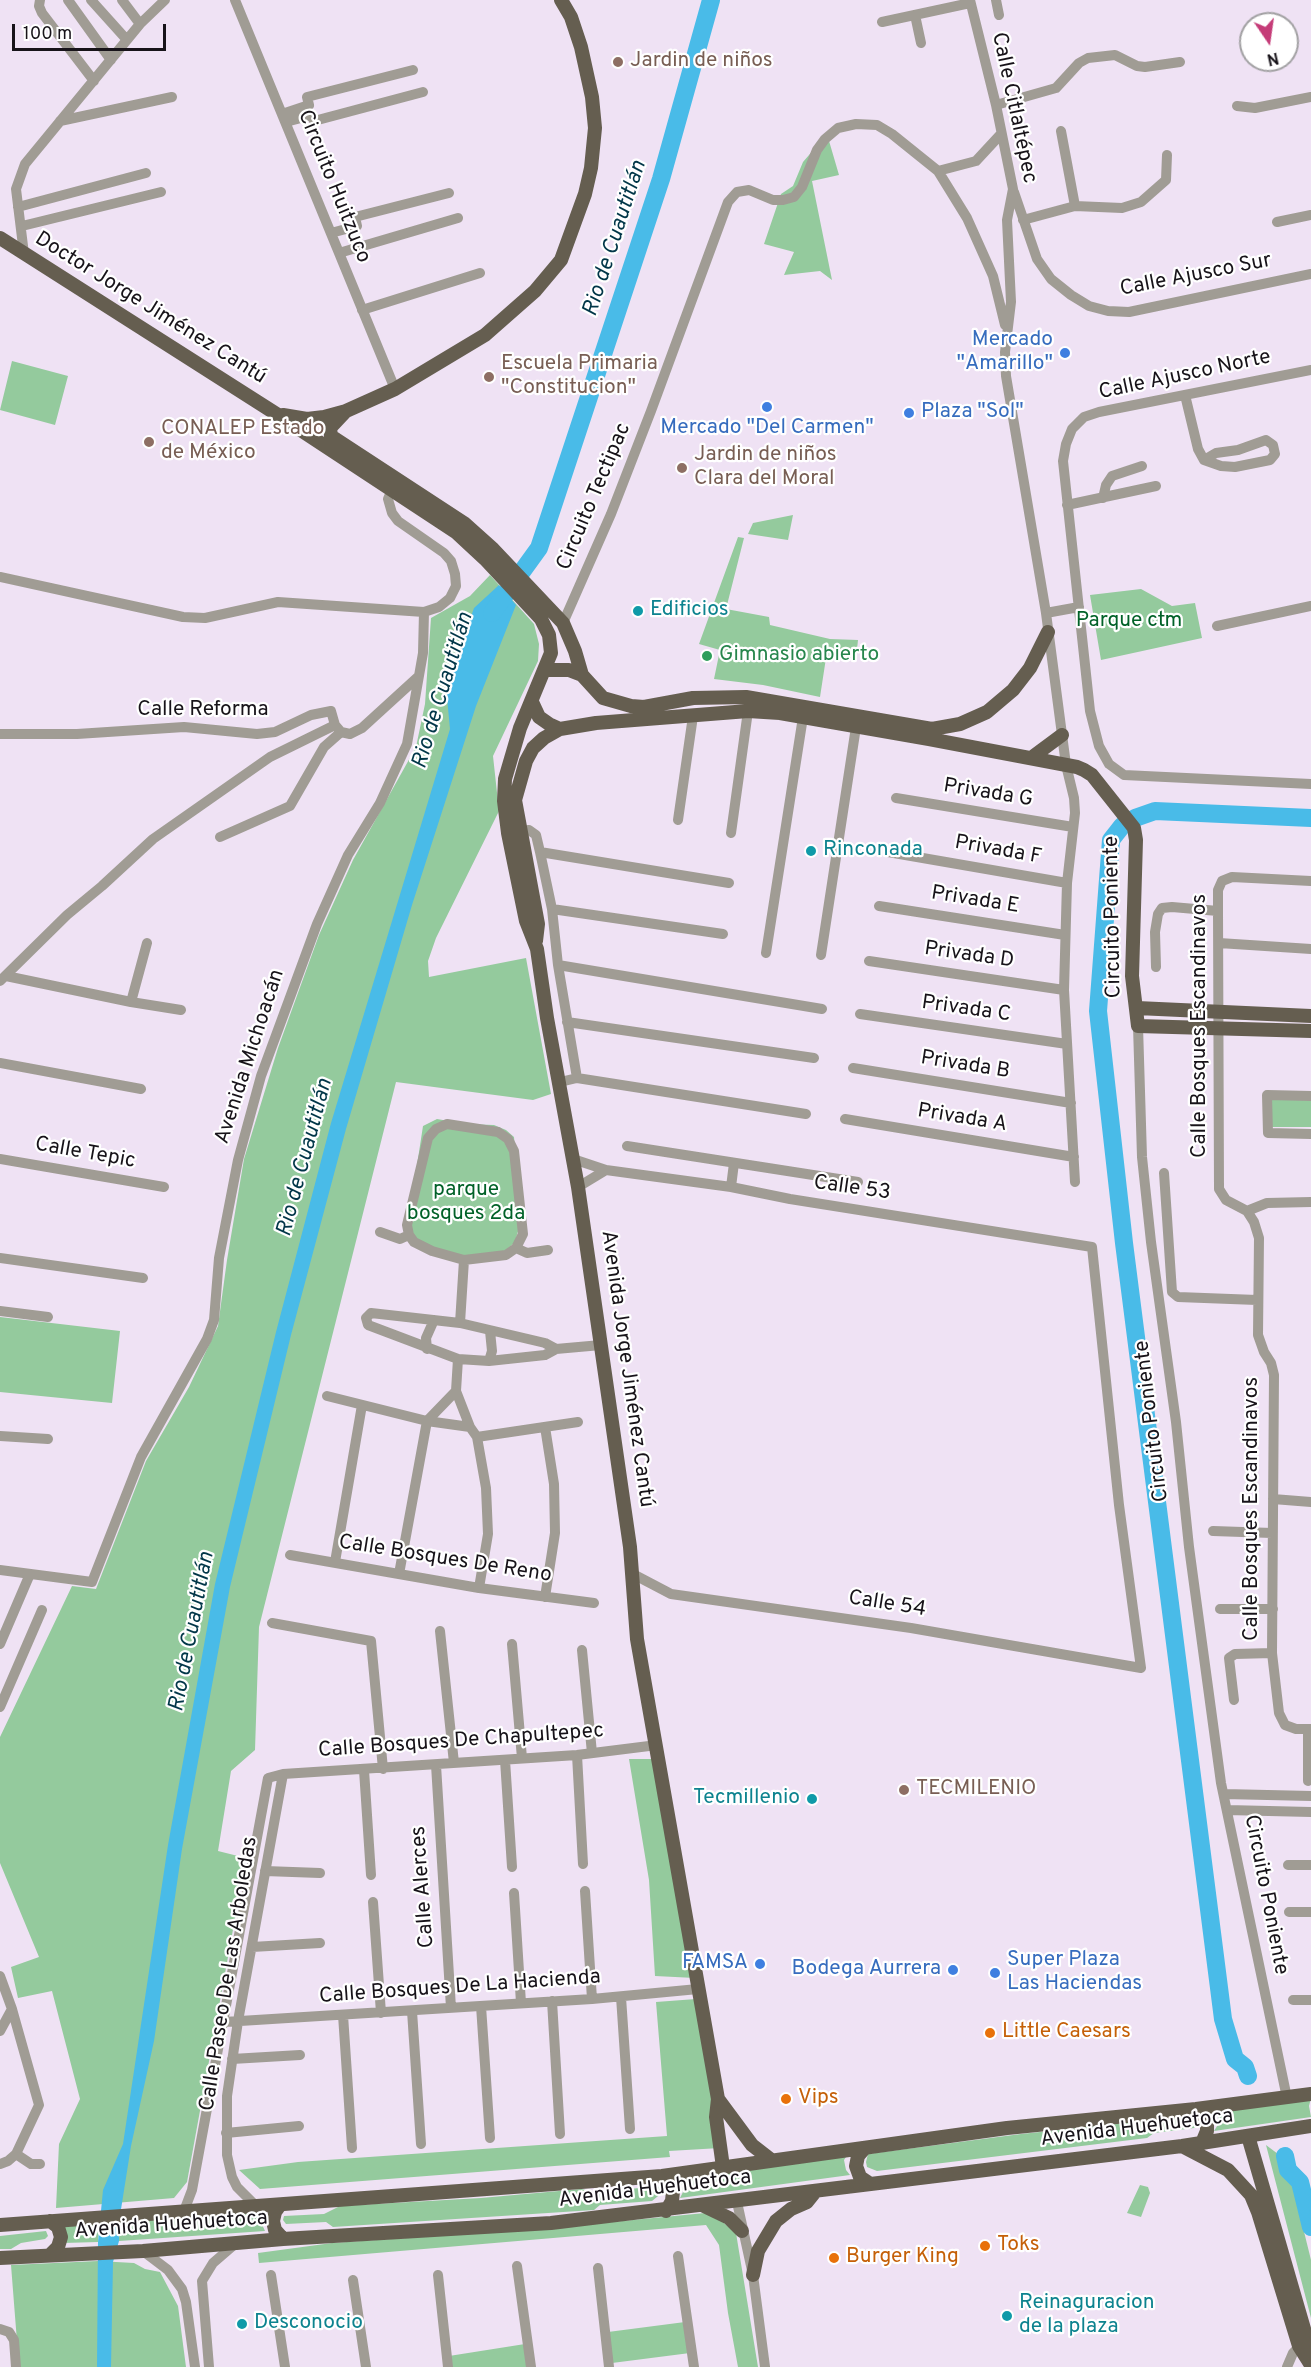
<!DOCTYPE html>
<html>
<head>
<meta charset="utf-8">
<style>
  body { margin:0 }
  #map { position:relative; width:1311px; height:2367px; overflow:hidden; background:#efe2f4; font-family:Overpass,sans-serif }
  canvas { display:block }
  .north { position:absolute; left:1239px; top:12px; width:60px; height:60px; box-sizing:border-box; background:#fff; border:2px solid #a2a1a3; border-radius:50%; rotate:167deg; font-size:16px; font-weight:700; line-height:24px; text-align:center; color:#171319 }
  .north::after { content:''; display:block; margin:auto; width:21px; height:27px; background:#c53c78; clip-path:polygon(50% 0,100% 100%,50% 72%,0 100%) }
  .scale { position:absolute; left:12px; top:24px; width:154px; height:27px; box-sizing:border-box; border:3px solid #171319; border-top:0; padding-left:8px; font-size:18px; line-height:21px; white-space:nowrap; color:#171319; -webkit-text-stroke:4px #fff; paint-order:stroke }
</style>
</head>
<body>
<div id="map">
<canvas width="1311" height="2367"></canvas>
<div class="north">N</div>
<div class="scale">100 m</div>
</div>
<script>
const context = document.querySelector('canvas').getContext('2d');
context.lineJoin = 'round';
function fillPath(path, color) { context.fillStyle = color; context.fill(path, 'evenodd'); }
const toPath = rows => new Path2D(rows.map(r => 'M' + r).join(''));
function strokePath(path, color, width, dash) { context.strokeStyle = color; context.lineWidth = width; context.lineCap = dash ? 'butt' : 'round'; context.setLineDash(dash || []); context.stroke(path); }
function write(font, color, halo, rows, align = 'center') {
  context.font = font + ' Overpass,sans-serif'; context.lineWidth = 4.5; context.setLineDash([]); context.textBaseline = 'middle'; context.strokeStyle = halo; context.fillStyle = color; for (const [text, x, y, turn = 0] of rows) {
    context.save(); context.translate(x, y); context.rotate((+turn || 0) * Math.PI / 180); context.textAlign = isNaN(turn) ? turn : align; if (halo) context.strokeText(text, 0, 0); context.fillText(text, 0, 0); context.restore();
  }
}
fillPath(toPath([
  [827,134,839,175,812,181,832,280,820,271,784,275,794,252,764,244,781,194,793,186,803,162],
  [12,361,68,376,55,425,0,410],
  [793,515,788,540,748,534,753,523],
  [738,537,744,538,726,609,769,617,770,625,830,639,858,640,856,659,826,658,820,697,763,685,714,679,720,650,699,644],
  [490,575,534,624,539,644,538,661,493,756,499,811,436,938,428,961,429,977,526,958,551,1094,533,1100,396,1082,259,1627,255,1750,231,1771,218,1851,246,1858,187,2182,174,2198,56,2208,59,2144,80,2099,52,1991,18,1998,11,1967,39,1957,0,1863,0,1737,72,1586,96,1589,146,1461,189,1387,218,1326,227,1260,244,1159,278,1048,319,935,353,860,416,747,425,704,431,618,470,596],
  [1141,589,1172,606,1195,603,1202,638,1101,660,1090,595],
  [1268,1096,1311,1096,1311,1127,1269,1127],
  [437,1119,466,1124,494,1125,506,1130,514,1137,521,1221,515,1242,502,1254,460,1258,428,1249,407,1230,423,1126],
  [0,1317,120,1331,112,1403,0,1392],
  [629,1759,658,1759,695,1978,655,1976,649,1880],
  [696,1999,720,2148,669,2151,670,2157,260,2189,239,2170,298,2162,667,2136,656,2002],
  [1311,2098,1309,2106,1311,2117,1214,2131,1219,2123,1218,2115,1211,2113],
  [1184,2117,1197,2118,1199,2124,1194,2128,1154,2133,1147,2138,877,2171,867,2167,866,2162,868,2154,1021,2134],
  [1266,2145,1278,2154,1284,2173,1293,2187,1311,2260,1311,2318],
  [848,2154,844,2160,846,2170,850,2175,680,2198,683,2192,682,2185,677,2179],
  [1140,2185,1148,2187,1150,2193,1141,2217,1127,2213],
  [654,2186,662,2187,663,2192,652,2201,600,2205,594,2210,333,2227,326,2222,286,2224,283,2220,284,2216,324,2214,340,2206,481,2198,581,2189,600,2193],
  [264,2212,260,2220,265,2231,119,2241,119,2222],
  [705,2213,719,2219,736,2233,758,2367,738,2367,728,2313,719,2245,706,2225,259,2263,258,2253,332,2243,540,2229],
  [99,2224,98,2242,63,2243,64,2225],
  [46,2231,48,2236,45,2239,21,2243,11,2249,0,2249,0,2236],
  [98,2261,134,2263,145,2269,160,2272,178,2306,186,2367,19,2367,11,2265],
  [685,2322,690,2353,612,2363,608,2332],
  [525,2344,528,2367,450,2367,449,2356]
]), '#94ca9d');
fillPath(toPath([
  [499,585,516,605,476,706,412,905,346,1129,291,1335,230,1587,182,1849,154,2041,131,2146,119,2222,119,2241,113,2262,111,2367,97,2367,98,2242,103,2190,123,2144,168,1845,215,1584,276,1332,331,1123,450,729,446,687,474,608]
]), '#49bbe8');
strokePath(toPath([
  [492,613,539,548,661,179,711,0],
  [1135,818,1155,811,1311,818],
  [1122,826,1111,840,1098,1011,1124,1243,1223,2019,1235,2059,1245,2067,1248,2076],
  [1285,2156,1288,2170,1300,2182,1311,2227]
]), '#49bbe8', 18);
strokePath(toPath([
  [40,0,39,6,42,13,94,81],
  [68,0,111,60],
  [91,0,127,40],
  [122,0,140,24],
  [235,0,395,389],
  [970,0,996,105,1013,189,1007,220,1011,302,1005,352,1006,376,1046,613,1066,765,1074,798,1075,813,1067,883,1064,990,1075,1182],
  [996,0,999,15],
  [915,15,921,43],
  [882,22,970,3],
  [996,105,1056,88,1079,63,1088,58,1115,55,1137,66,1145,67,1180,62],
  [1237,106,1255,108,1311,97],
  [282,114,309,105,307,97,413,70],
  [60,121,172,97],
  [286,122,312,115,314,121,423,92],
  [1061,131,1075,206],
  [938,171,976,161,1001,134],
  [1014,192,1037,259,1051,279,1071,295,1089,306,1108,311,1129,312,1311,274],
  [18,207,146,173],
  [1023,220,1075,206,1122,208,1141,202,1166,180,1167,155],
  [1277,222,1311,215],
  [22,226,161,192],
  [331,233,357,226,355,217,449,193],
  [339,253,458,218],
  [24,254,16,189,25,164,140,24,165,0],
  [362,310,480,273],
  [1311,370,1099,412,1084,417,1072,429,1066,444,1063,461,1090,711,1099,746,1109,764,1124,775,1311,784],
  [1185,395,1198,449,1204,460,1221,466,1235,467,1270,460,1275,454,1273,445,1266,440,1238,450,1216,453,1204,460],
  [1103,498,1106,485,1112,476,1142,466],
  [1067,505,1156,486],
  [0,577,183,617,205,618,278,602,424,612,439,607,450,598,456,586,455,574,451,561,444,553,398,521,392,513,388,499,394,485],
  [1046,613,1079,607],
  [563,623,611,514,651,411,728,202,737,192,749,190,773,200,783,200,794,197,802,187,817,150,825,139,838,128,856,124,877,125,892,134,938,171,967,218,993,276,1005,325],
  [1217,626,1311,606],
  [0,734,77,734,184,727,257,734,275,732,311,715,331,711,335,725,341,732,350,734,362,728,419,676],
  [896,798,1073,827],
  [678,820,693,716],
  [520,832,529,830,536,835,540,852,552,909,558,965,577,1078],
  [731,833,748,711],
  [220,837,290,806,324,747,341,732],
  [540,852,729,883],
  [888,852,1067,883],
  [1311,881,1232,877,1222,881,1218,890,1218,911,1219,1189,1226,1200,1247,1211,1254,1222,1259,1238,1258,1335,1264,1352,1271,1363,1274,1375,1272,1653,1279,1713,1285,1725,1296,1729,1311,1729],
  [879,906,1065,935],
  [552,909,723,934],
  [1219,943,1311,949],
  [766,953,803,717],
  [821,955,856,727],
  [869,961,1064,990],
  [558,965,822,1009],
  [1156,967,1155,932,1158,914,1162,908,1172,907,1218,911],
  [6,976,131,1002,181,1010],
  [0,981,67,915,102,886,153,839,270,757,335,725],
  [131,1002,147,943],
  [860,1014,1067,1044],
  [567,1022,814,1058],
  [1138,1026,1142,1157,1151,1242,1176,1422,1189,1547,1221,1783,1287,2098],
  [0,1063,141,1089],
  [853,1068,1071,1103],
  [560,1082,577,1078,806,1114],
  [1311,1096,1267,1095,1268,1133,1311,1134],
  [845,1119,1074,1157],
  [447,1124,498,1132,508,1139,514,1151,523,1234,516,1248,506,1255,464,1260,432,1251,414,1242,409,1235,407,1225,428,1138,436,1129,447,1124],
  [627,1146,858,1182],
  [0,1159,164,1187],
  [573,1159,606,1170,731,1187,790,1199,1092,1247,1119,1505,1141,1668,911,1628,671,1594,631,1573],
  [1164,1173,1172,1292,1178,1297,1257,1300],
  [578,1187,606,1170],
  [731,1187,734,1163],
  [1247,1211,1267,1203,1311,1202],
  [380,1232,400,1239,409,1235],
  [516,1248,527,1253,548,1250],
  [0,1258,143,1278],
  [0,1311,48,1317],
  [460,1323,464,1260],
  [427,1349,426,1338,434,1320],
  [556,1349,545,1343,460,1323,371,1313,366,1318,368,1325,458,1359,489,1361,545,1355,556,1349,601,1345],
  [458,1359,456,1391,470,1427,477,1437,486,1488,488,1534,479,1588],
  [489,1361,492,1351,490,1331],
  [327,1396,427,1421,470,1427],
  [427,1421,456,1391],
  [545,1427,554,1484,555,1533,545,1597],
  [0,1436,48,1439],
  [477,1437,578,1422],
  [1273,1499,1311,1502],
  [1213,1531,1272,1533],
  [290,1555,479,1588,594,1603],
  [335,1562,362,1405],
  [0,1570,92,1582,141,1457,207,1339,214,1320,219,1258,238,1160,261,1076,317,924,348,855,380,803,407,744,423,653,424,612],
  [399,1574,427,1421],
  [1220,1609,1273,1609],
  [272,1623,371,1641,383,1769],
  [440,1631,454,1763],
  [0,1644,30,1574],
  [512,1644,522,1758],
  [582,1650,592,1753],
  [1234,1700,1229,1658,1235,1654,1272,1653],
  [0,1707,42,1610],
  [1308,1729,1308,1781],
  [577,1755,583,1864],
  [505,1760,512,1867],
  [436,1765,451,2008],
  [364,1770,371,1875],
  [1224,1794,1311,1796],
  [1227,1810,1311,1812],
  [1288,1865,1311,1865],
  [265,1871,320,1873],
  [585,1891,592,1999],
  [514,1893,521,2003],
  [373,1902,381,2013],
  [1289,1912,1311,1912],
  [252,1947,320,1943],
  [0,1976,12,2009,39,2105,16,2154,8,2161,0,2164],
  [621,1997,630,2129],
  [1293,2000,1311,2000],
  [552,2001,560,2134],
  [481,2006,490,2138],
  [412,2011,421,2144],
  [343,2015,352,2148],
  [224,2022,592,1999,698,1989],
  [0,2031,12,2009],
  [232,2059,300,2055],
  [226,2133,299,2126],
  [16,2154,31,2164,40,2164],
  [737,2202,753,2275,765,2367],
  [256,2206,237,2187,232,2177,227,2155,227,2096,238,2021,283,1774],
  [184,2211,192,2190,268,1778,283,1774,577,1755,657,1745],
  [143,2251,168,2270,182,2289,186,2302,195,2367],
  [678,2256,694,2367],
  [517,2266,531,2367],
  [598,2268,609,2367],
  [271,2275,285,2367],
  [438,2275,448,2367],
  [353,2280,366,2367],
  [0,2329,9,2332,14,2340,16,2367],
  [209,2367,202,2281,213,2263,235,2244],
  [1287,2367,1293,2353,1303,2343]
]), '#a09c94', 10);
strokePath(toPath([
  [0,238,278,415,457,533,485,559,541,619,549,635,551,653,520,728,505,779,504,801,508,833,526,921,537,949,547,1018,578,1187,630,1547,637,1639,718,2099,716,2117,723,2167],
  [346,411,330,428,331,436,464,523,493,549,563,623,575,651,582,675,603,698,631,706,644,707,693,698,746,697,932,729,960,724,987,712,1013,690,1030,668,1048,632],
  [283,415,307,419,324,417,346,411,395,389,485,335,535,291,561,260,585,194,591,168,595,128,592,97,581,47,571,17,561,0],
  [546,670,569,670,582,675],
  [532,702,539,717,549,724,560,729],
  [1031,758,1062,735],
  [536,941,538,924,515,800,526,761,533,748,544,738,560,729,596,723,748,711,780,713,929,739,1077,767,1084,770,1092,775,1134,828,1136,840,1132,976,1138,1026,1311,1031],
  [1137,1008,1311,1016],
  [718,2099,752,2145,770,2159],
  [1196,2109,1203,2115,1207,2123,1207,2131,1202,2143],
  [1248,2136,1307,2339,1311,2345],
  [1182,2146,1228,2170,1251,2195,1258,2212,1299,2346,1311,2365],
  [865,2148,858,2156,856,2166,860,2177,869,2183],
  [662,2176,670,2183,673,2191,672,2201,666,2211],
  [280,2205,275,2212,273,2221,275,2230,283,2239],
  [704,2206,729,2218,742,2231],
  [50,2221,58,2227,61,2237,58,2247,51,2254],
  [0,2225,662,2176,1007,2128,1196,2109,1311,2094],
  [0,2258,143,2251,283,2239,551,2223,1182,2146,1311,2126],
  [753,2275,758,2251,776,2221,791,2209,807,2202,815,2192]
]), '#655e50', 14);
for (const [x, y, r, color] of [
  [618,62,6,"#8d6e63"],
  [1065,353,6,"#3f7fe0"],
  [489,377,6,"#8d6e63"],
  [767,407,6,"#3f7fe0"],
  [909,413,6,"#3f7fe0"],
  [149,442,6,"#8d6e63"],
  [682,468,6,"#8d6e63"],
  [638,611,6,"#0f9aa8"],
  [707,656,6,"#2e9e5b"],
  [811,851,6,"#0f9aa8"],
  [904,1790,6,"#8d6e63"],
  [812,1799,6,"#0f9aa8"],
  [760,1964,6,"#3f7fe0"],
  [953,1970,6,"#3f7fe0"],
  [995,1973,6,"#3f7fe0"],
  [990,2033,6,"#e8710a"],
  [786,2099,6,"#e8710a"],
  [985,2246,6,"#e8710a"],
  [834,2258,6,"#e8710a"],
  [1007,2316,6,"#0f9aa8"],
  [242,2324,6,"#0f9aa8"]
]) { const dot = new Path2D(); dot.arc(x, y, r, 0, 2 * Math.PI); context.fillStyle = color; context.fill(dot); strokePath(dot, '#fff', 2); }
write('21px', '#785e54', '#fff', [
  ["Jardin de niños",630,62],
  ["Escuela Primaria",501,365],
  ["\"Constitucion\"",501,389],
  ["CONALEP Estado",161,430],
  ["de México",161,454],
  ["Jardin de niños",694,456],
  ["Clara del Moral",694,480],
  ["TECMILENIO",916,1790]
], 'left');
write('21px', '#171319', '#fff', [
  ["Calle Citlaltépec",1013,108,78],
  ["Circuito Huitzuco",333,187,68],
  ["Calle Ajusco Sur",1196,276,-11],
  ["Doctor Jorge Jiménez Cantú",150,309,32],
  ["Calle Ajusco Norte",1185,376,-12],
  ["Circuito Tectipac",595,497,-67],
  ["Calle Reforma",203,711],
  ["Privada G",988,794,9],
  ["Privada F",998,851,10],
  ["Privada E",975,901,9],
  ["Circuito Poniente",1114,917,-91],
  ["Privada D",969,956,8],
  ["Privada C",966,1010,8],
  ["Calle Bosques Escandinavos",1201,1026,-90],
  ["Avenida Michoacán",251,1057,-72],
  ["Privada B",965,1066,9],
  ["Privada A",962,1119,9],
  ["Calle Tepic",85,1154,10],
  ["Calle 53",852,1189,8],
  ["Avenida Jorge Jiménez Cantú",626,1369,82],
  ["Circuito Poniente",1153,1421,-97],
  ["Calle Bosques Escandinavos",1253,1509,-90],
  ["Calle Bosques De Reno",445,1560,9],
  ["Calle 54",887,1605,9],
  ["Calle Bosques De Chapultepec",461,1742,-4],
  ["Calle Alerces",424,1887,-94],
  ["Circuito Poniente",1265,1895,79],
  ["Calle Paseo De Las Arboledas",230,1974,-81],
  ["Calle Bosques De La Hacienda",460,1988,-4],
  ["Avenida Huehuetoca",1137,2129,-7],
  ["Avenida Huehuetoca",655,2190,-7],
  ["Avenida Huehuetoca",171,2226,-4]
]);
write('21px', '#366cbe', '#fff', [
  ["Mercado",1053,341],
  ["\"Amarillo\"",1053,365],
  ["Plaza \"Sol\"",921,413,"left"],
  ["Mercado \"Del Carmen\"",767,429,"center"],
  ["Super Plaza",1007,1961,"left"],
  ["Las Haciendas",1007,1985,"left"],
  ["FAMSA",748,1964],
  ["Bodega Aurrera",941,1970]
], 'right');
write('21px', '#0d838f', '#fff', [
  ["Edificios",650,611],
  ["Rinconada",823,851],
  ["Tecmillenio",800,1799,"right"],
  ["Reinaguracion",1019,2304],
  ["de la plaza",1019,2328],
  ["Desconocio",254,2324]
], 'left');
write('21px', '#016128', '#fff', [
  ["Parque ctm",1129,622],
  ["parque",466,1191],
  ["bosques 2da",466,1215]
]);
write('21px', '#27864d', '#fff', [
  ["Gimnasio abierto",719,656]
], 'left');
write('21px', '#c56008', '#fff', [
  ["Little Caesars",1002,2033],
  ["Vips",798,2099],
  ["Toks",997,2246],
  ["Burger King",846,2258]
], 'left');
write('italic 22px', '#013648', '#fff', [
  ["Rio de Cuautitlán",616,239,-72],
  ["Rio de Cuautitlán",444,691,-73],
  ["Rio de Cuautitlán",306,1158,-75],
  ["Rio de Cuautitlán",193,1632,-79]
]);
</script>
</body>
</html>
